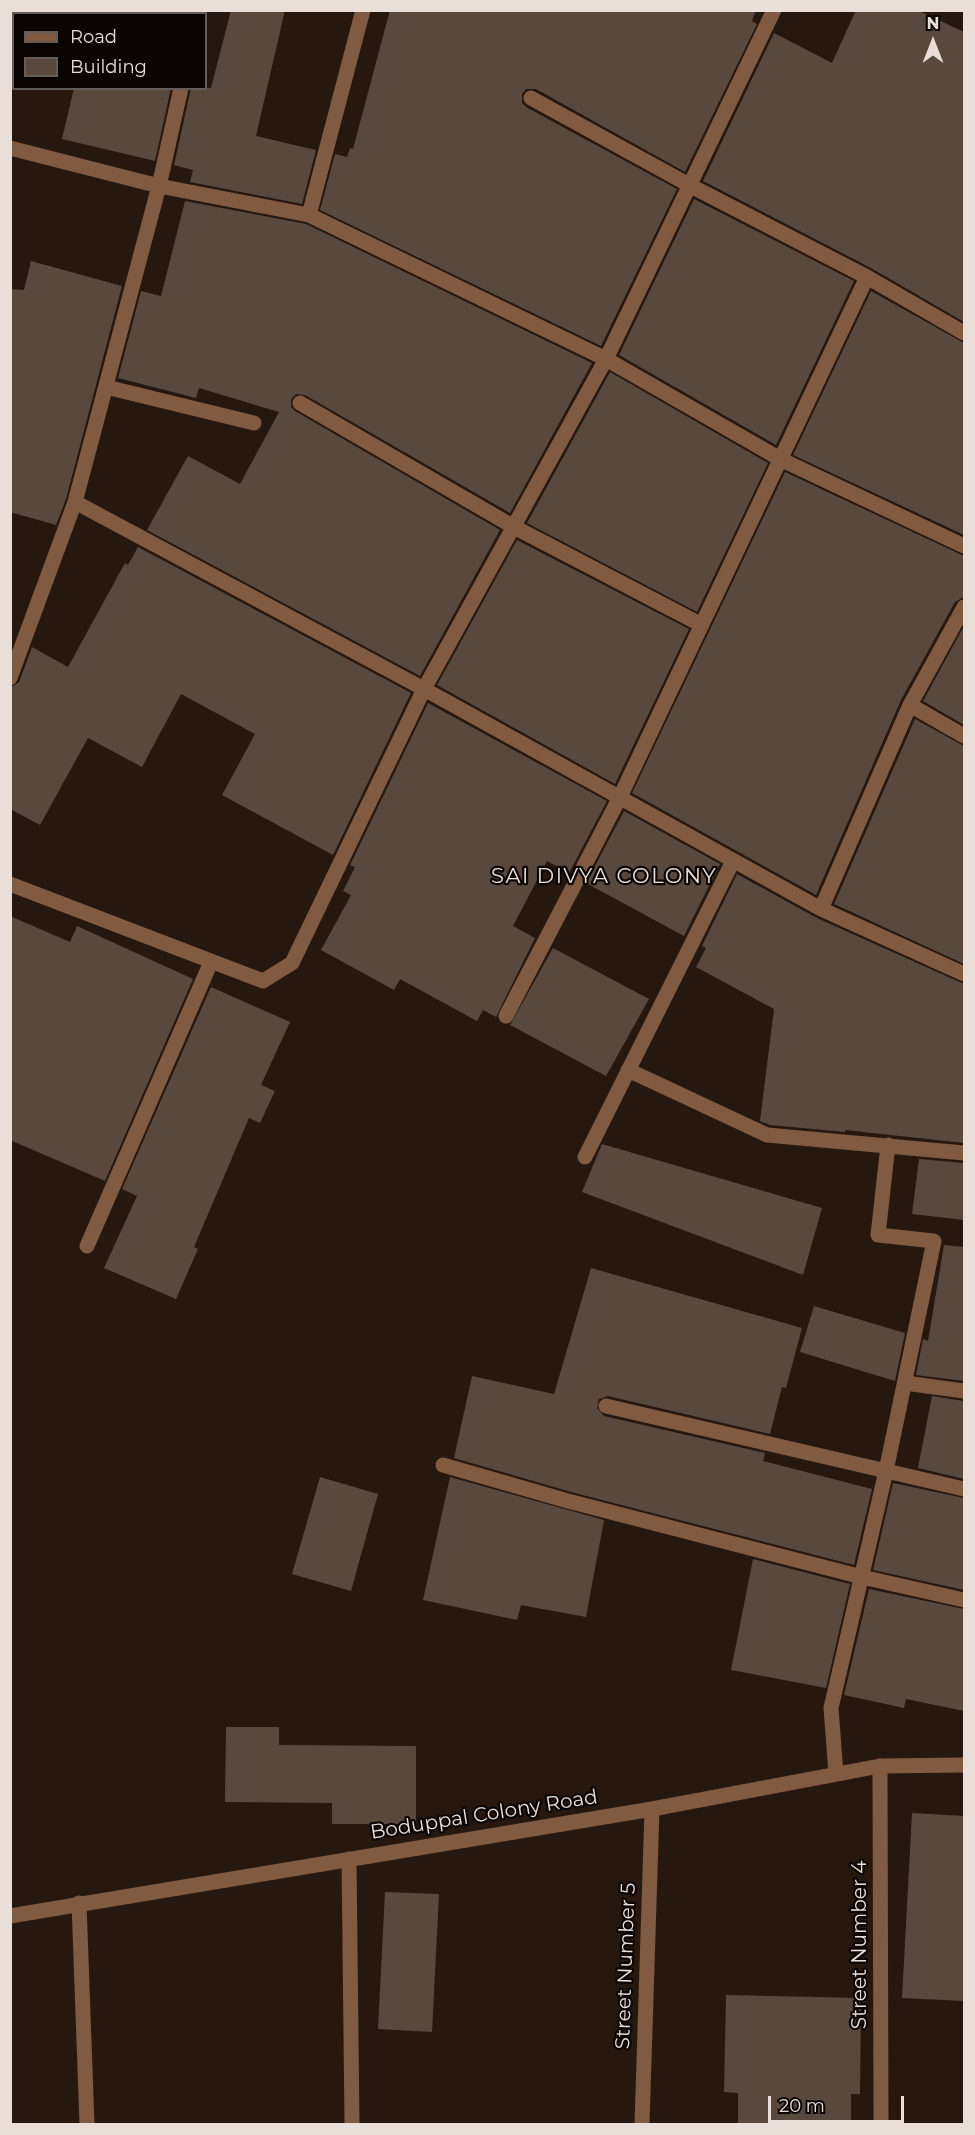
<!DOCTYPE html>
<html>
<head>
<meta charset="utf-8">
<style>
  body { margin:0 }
  #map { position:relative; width:975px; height:2135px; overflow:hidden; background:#26170f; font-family:Montserrat,sans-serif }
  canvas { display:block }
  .frame { position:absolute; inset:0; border:12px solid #e9ded8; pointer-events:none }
  .legend { position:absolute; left:12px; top:12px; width:195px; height:78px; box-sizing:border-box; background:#0a0503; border:2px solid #635c58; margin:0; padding:8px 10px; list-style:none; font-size:18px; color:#e9ded8 }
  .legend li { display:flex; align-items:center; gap:12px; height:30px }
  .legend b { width:30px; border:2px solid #635c58 }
  .north { position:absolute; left:903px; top:12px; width:60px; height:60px; -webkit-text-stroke:4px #0a0503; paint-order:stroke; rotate:0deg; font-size:16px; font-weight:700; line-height:24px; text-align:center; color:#e9ded8 }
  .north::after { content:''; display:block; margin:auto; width:21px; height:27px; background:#e9ded8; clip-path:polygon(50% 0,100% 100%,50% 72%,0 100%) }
  .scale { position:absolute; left:768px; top:2096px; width:136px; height:27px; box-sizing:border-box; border:3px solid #e9ded8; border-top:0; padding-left:8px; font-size:18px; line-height:21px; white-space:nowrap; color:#e9ded8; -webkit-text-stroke:4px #0a0503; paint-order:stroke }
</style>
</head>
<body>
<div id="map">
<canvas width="975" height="2135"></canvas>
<div class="frame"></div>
<ul class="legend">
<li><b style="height:8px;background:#815a42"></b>Road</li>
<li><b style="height:16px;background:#59483e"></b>Building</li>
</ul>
<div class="north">N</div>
<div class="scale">20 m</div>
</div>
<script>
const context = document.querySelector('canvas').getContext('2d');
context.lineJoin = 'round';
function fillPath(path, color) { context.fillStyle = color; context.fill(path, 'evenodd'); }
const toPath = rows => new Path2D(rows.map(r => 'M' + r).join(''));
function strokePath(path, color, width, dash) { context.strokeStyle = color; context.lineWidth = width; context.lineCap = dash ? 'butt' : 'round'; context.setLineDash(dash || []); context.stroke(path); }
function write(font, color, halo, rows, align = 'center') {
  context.font = font + ' Montserrat,sans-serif'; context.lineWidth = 4.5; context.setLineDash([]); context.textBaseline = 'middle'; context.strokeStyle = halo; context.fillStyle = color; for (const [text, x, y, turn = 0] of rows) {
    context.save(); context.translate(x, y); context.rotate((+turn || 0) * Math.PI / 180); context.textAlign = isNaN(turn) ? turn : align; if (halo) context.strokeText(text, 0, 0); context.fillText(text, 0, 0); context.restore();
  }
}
fillPath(toPath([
  [231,10,285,10,256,136,316,150,302,204,190,182,193,170,174,165,191,88,211,88],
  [390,10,756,10,752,21,757,24,685,172,536,89,526,89,522,94,522,103,526,107,677,189,601,346,320,210,335,154,347,157,350,148,353,149],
  [856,10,917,10,964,32,964,322,871,268,703,181,774,33,832,63],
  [74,88,171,88,155,161,62,139],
  [694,199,854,281,776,445,619,355],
  [185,201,306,224,592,363,510,513,305,395,296,394,291,399,291,407,295,411,500,530,420,676,147,530,188,456,240,484,279,412,199,388,196,398,118,378,141,291,161,296],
  [31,261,122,286,66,499,56,525,10,512,10,289,24,290],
  [871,291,964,343,964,535,793,455],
  [610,372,768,463,697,612,527,523],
  [785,472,964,556,964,597,955,602,901,700,816,895,632,793],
  [517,540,689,629,615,784,437,685],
  [138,547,411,693,333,855,222,795,255,734,181,694,142,767,88,738,40,825,10,809,10,688,19,682,32,647,68,667,125,563,128,565],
  [964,626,964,725,923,701],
  [428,703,607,801,569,873,547,861,513,926,535,938,496,1017,483,1010,477,1021,400,979,394,990,321,950,351,895,343,891,355,867,350,865],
  [915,719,964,746,964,964,834,904],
  [624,811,720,864,684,936,586,883],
  [737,874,817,918,964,984,964,1143,845,1130,845,1132,770,1125,760,1121,774,1009,696,967,706,948,702,946],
  [10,916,70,942,77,926,193,979,105,1181,10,1140],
  [553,948,649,999,606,1076,510,1025],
  [211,987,290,1022,261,1085,275,1091,260,1123,249,1118,194,1247,198,1249,176,1299,104,1268,137,1196,122,1189],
  [602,1144,822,1208,803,1275,582,1192],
  [919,1159,964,1163,964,1220,912,1214],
  [944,1245,964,1247,964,1381,916,1375,923,1339,928,1341],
  [591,1268,802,1328,786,1388,782,1387,770,1434,608,1396,599,1399,597,1408,604,1416,765,1453,763,1461,872,1489,854,1565,571,1492,454,1458,472,1376,554,1394],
  [814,1306,905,1333,895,1381,800,1352],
  [932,1396,964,1401,964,1479,918,1468],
  [320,1477,378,1494,351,1591,292,1574],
  [450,1477,604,1520,586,1617,521,1605,517,1620,423,1600],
  [893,1483,964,1498,964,1590,873,1570],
  [753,1559,850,1584,826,1688,731,1670],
  [869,1589,964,1609,964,1711,906,1699,904,1708,844,1695],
  [226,1727,279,1727,279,1745,416,1746,416,1824,332,1824,332,1803,225,1802],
  [912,1813,964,1816,964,2001,902,1998],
  [385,1892,439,1894,432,2032,378,2029],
  [726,1995,861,1998,860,2094,851,2094,851,2124,738,2124,738,2093,724,2092]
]), '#59483e');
strokePath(toPath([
  [197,14,198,10],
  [531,98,691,186,867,277,964,333],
  [10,148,159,186,309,215,606,359,782,460,964,546],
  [309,215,363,10],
  [106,387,254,423],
  [300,403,514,527,700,624],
  [75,502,424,689,821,909,964,974],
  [10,678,75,502,159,186,181,88],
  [910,705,964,736],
  [10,884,263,981,292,963,424,689,606,359,774,10],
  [821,909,910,705,964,607],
  [506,1016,619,799,867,277],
  [628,1070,767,1135,964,1153],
  [585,1157,733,861],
  [87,1246,211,962],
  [905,1383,964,1391],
  [606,1406,964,1489],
  [443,1465,568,1501,862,1577,964,1600],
  [880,1766,881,2124],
  [836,1774,831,1708,886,1471,934,1241,878,1235,888,1145],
  [349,1859,352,2124],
  [79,1903,87,2124],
  [642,2124,652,1809]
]), '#815a42', 15);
strokePath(toPath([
  [10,1916,652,1809,880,1766,964,1765]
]), '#815a42', 15);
write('20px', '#e9ded8', '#0a0503', [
  ["Boduppal Colony Road",484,1815,-9],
  ["Street Number 4",860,1945,-90],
  ["Street Number 5",626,1966,-88]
]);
context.letterSpacing = '1.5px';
write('21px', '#e9ded8', '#0a0503', [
  ["SAI DIVYA COLONY",604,877]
]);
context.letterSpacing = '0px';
</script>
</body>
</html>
